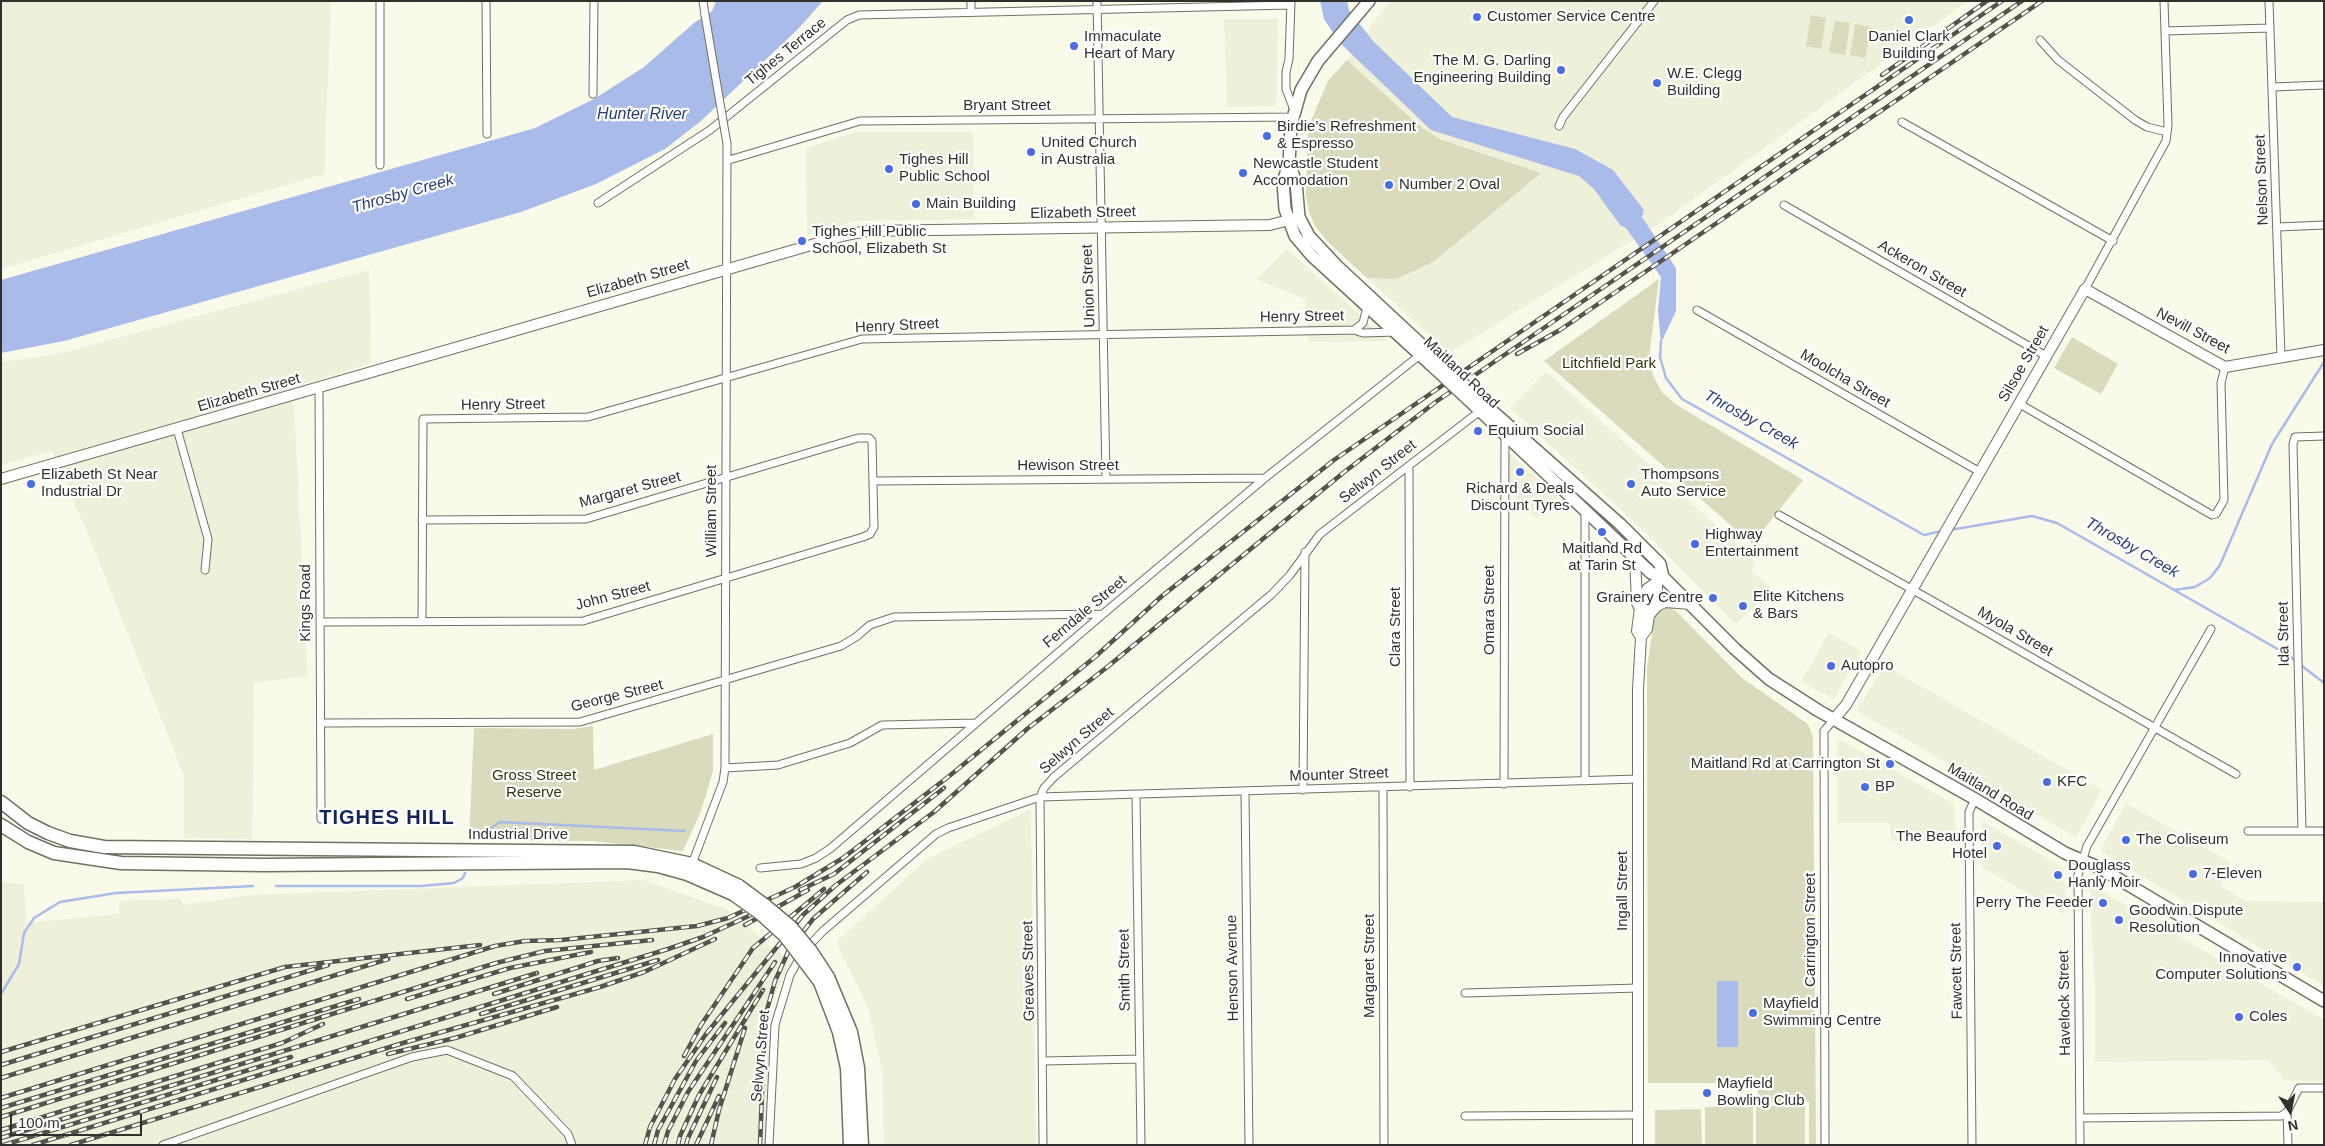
<!DOCTYPE html>
<html>
<head>
<meta charset="utf-8">
<style>
  body { margin:0 }
  #map { position:relative; width:2325px; height:1146px; overflow:hidden; background:#fafaeb; font-family:Helvetica,sans-serif }
  canvas { display:block }
  .frame { position:absolute; inset:0; border:2px solid #31312b; pointer-events:none }
  .north { position:absolute; left:2265px; top:1086px; width:50px; height:50px; -webkit-text-stroke:4px #fff; paint-order:stroke; rotate:169deg; font-size:14px; font-weight:700; line-height:20px; text-align:center; color:#31312b }
  .north::after { content:''; display:block; margin:auto; width:18px; height:22px; background:#31312b; clip-path:polygon(50% 0,100% 100%,50% 72%,0 100%) }
  .scale { position:absolute; left:10px; top:1114px; width:132px; height:22px; box-sizing:border-box; border:2px solid #31312b; border-top:0; padding-left:6px; font-size:15px; line-height:18px; white-space:nowrap; color:#31312b; -webkit-text-stroke:4px #fff; paint-order:stroke }
</style>
</head>
<body>
<div id="map">
<canvas width="2325" height="1146"></canvas>
<div class="frame"></div>
<div class="north">N</div>
<div class="scale">100 m</div>
</div>
<script>
const context = document.querySelector('canvas').getContext('2d');
context.lineJoin = 'round';
function fillPath(path, color) { context.fillStyle = color; context.fill(path, 'evenodd'); }
const toPath = rows => new Path2D(rows.map(r => 'M' + r).join(''));
function strokePath(path, color, width, dash) { context.strokeStyle = color; context.lineWidth = width; context.lineCap = dash ? 'butt' : 'round'; context.setLineDash(dash || []); context.stroke(path); }
function write(font, color, halo, rows, align = 'center') {
  context.font = font + ' Helvetica,sans-serif'; context.lineWidth = 4.5; context.setLineDash([]); context.textBaseline = 'middle'; context.strokeStyle = halo; context.fillStyle = color; for (const [text, x, y, turn = 0] of rows) {
    context.save(); context.translate(x, y); context.rotate((+turn || 0) * Math.PI / 180); context.textAlign = isNaN(turn) ? turn : align; if (halo) context.strokeText(text, 0, 0); context.fillText(text, 0, 0); context.restore();
  }
}
fillPath(toPath([
  [1,1,331,1,324,174,1,269],
  [1391,1,1968,1,1659,224,1449,353,1327,241,1315,226,1309,212,1306,196,1308,128,1328,81,1347,60,1372,24],
  [1224,19,1278,19,1276,106,1227,107],
  [856,132,973,132,974,219,856,221,807,235,806,148],
  [1287,249,1353,309,1387,341,1308,342,1305,299,1256,279],
  [369,270,371,363,289,389,294,406,308,676,254,683,252,839,184,838,184,776,90,539,52,451,1,465,1,362,58,354],
  [1546,371,1756,562,1751,571,1771,588,1736,625,1647,534,1510,408],
  [1509,453,1558,497,1536,519,1509,491],
  [1829,633,1861,651,1834,699,1801,681],
  [1884,665,2102,790,2076,837,1857,711],
  [1841,740,1952,803,1955,810,1956,841,1891,841,1890,823,1837,823,1837,743],
  [2126,803,2230,862,2220,886,2247,901,2324,902,2324,986,2100,851],
  [1031,809,1036,1145,884,1145,883,1075,868,1008,836,942,927,859],
  [1982,821,2064,868,2065,915,1982,867],
  [643,880,726,909,790,962,770,1006,767,1145,1,1145,1,882,24,884,26,923,119,914,119,901,180,899,184,905,252,895],
  [2091,885,2324,1020,2324,1081,2284,1080,2268,1060,2095,1062,2095,983,2092,939]
]), '#eff0d9');
fillPath(toPath([
  [1811,15,1826,18,1821,49,1806,46],
  [1835,21,1850,23,1845,55,1829,52],
  [1855,24,1871,27,1865,58,1850,55],
  [1347,60,1417,124,1439,139,1541,173,1433,262,1396,279,1367,278,1327,241,1315,226,1309,212,1306,196,1308,128,1328,81],
  [1659,279,1649,357,1653,375,1661,391,1675,404,1803,480,1752,544,1544,361],
  [2072,337,2118,364,2101,394,2054,368],
  [1666,606,1676,611,1742,678,1808,724,1813,737,1816,1145,1809,1145,1809,1102,1758,1102,1758,1083,1648,1083,1647,667,1655,615,1660,609],
  [593,726,594,770,713,734,713,771,701,811,683,851,592,841,469,840,474,728,574,729],
  [1753,1106,1753,1145,1705,1145,1705,1107],
  [1756,1106,1805,1106,1805,1145,1756,1145],
  [1701,1109,1702,1145,1655,1145,1655,1110]
]), '#dadabc');
fillPath(toPath([
  [716,1,823,1,798,29,701,121,665,149,596,184,521,212,64,341,1,353,1,280,535,128,594,99,644,67,694,23,712,11],
  [1320,1,1347,1,1349,10,1373,41,1452,117,1575,149,1613,170,1644,210,1642,217,1676,268,1676,311,1661,343,1658,311,1661,277,1626,228,1620,225,1594,189,1579,176,1431,130,1339,42,1324,19],
  [1717,981,1738,981,1738,1047,1717,1047]
]), '#a9bbe8');
strokePath(toPath([
  [1661,341,1660,357,1666,378,1682,399,1924,535,1942,531],
  [1950,530,2032,516,2057,523,2288,655,2324,683],
  [2174,590,2195,587,2210,578,2220,565,2272,444,2324,362],
  [478,837,500,822,685,831],
  [276,886,421,886,454,883,463,878,465,873],
  [1,994,19,964,24,933,34,918,60,902,116,893,253,886]
]), '#a9bbe8', 2.5);
const street = toPath([
  [380,1,380,165],
  [486,1,487,134],
  [703,1,705,15],
  [971,1,971,11],
  [1097,1,1106,479],
  [2269,1,2281,357],
  [1291,2,1289,59,1286,72,1286,89,1294,110],
  [2165,31,2270,28],
  [2040,40,2058,60,2135,120,2147,127,2167,132],
  [2272,87,2324,85],
  [593,94,594,1],
  [1902,122,2113,241],
  [1559,126,1563,117,1654,1],
  [729,160,860,121,1292,117],
  [598,203,710,130,847,20,859,15,1290,5],
  [1784,205,2046,356],
  [2278,227,2324,225],
  [2085,289,2166,141,2168,125,2164,1],
  [1697,310,1980,472],
  [1354,330,1363,323,1367,307],
  [319,388,321,819],
  [2018,403,2212,515,2216,514,2224,500,2221,383,2225,367],
  [177,429,208,539,205,570],
  [1409,466,1410,787],
  [873,481,1265,478],
  [1779,515,1922,595,2236,774],
  [320,622,583,621,863,537,870,534,874,527,872,441,869,438,858,438,586,519,422,520],
  [422,622,423,419,588,417,862,339,1354,330,1363,333,1396,332],
  [321,723,580,722,841,646,856,637,870,625,894,617,1103,614],
  [725,768,778,765,850,743,882,725,976,723],
  [1585,781,1585,511],
  [1504,784,1505,435],
  [1383,788,1384,1145],
  [1303,790,1305,552],
  [1245,792,1249,1145],
  [1136,795,1141,1145],
  [2248,831,2324,831],
  [2302,831,2293,444,2295,437,2324,436],
  [692,864,723,782,725,768,727,144],
  [760,868,801,864,816,858,831,848,1103,614,1265,478,1420,355],
  [1465,993,1638,988],
  [1043,1061,1140,1059],
  [2287,1112,2288,1145],
  [1465,1116,1638,1115],
  [2080,1118,2281,1116,2287,1112,2299,1088,2324,1088],
  [163,1145,412,1057,447,1050,513,1076,568,1134,572,1145],
  [769,1145,775,1025,790,975,803,952,823,931,936,834,948,828,1040,797,1638,779],
  [1043,1145,1040,797,1044,788,1054,777,1272,594,1290,575,1320,534,1480,411],
  [1825,1145,1824,731,1834,719],
  [1972,1145,1969,812,1975,799],
  [2080,1145,2078,875,2087,846,2211,629]
]);
const secondary = toPath([
  [1,479,846,235,867,231,1270,225,1296,218],
  [1635,557,1637,603,1639,607],
  [1650,614,1657,606,1665,602,1691,604],
  [1641,637,1637,631,1640,608,1647,589,1661,579],
  [1834,719,1846,705,2085,289,2225,367,2324,350],
  [1638,1145,1638,689,1641,637,1647,629,1650,609,1657,591,1657,584]
]);
const primary = toPath([
  [1369,1,1318,61,1301,90,1291,125,1289,164,1283,182,1285,209,1295,236,1312,256,1429,363],
  [1289,164,1296,182,1299,217,1309,236,1336,265,1437,359],
  [1481,401,1620,524,1660,564,1663,577,1735,649,1769,679,1819,711,1975,799,2065,853,2100,868,2324,1001],
  [1475,406,1651,573,1663,577]
]);
const highway = toPath([
  [1,802,28,823,48,833,70,841,104,847,634,852,692,864,739,886],
  [1,825,28,842,54,853,121,863,264,865,627,862,658,866,687,874,733,894],
  [828,977,851,1032,858,1068,862,1145],
  [820,982,839,1032,847,1068,850,1145]
]);
strokePath(street, '#707064', 9);
strokePath(secondary, '#707064', 12);
strokePath(primary, '#707064', 14);
strokePath(highway, '#707064', 15);
strokePath(street, '#fff', 7);
strokePath(secondary, '#fff', 10);
strokePath(primary, '#fff', 11);
strokePath(highway, '#fff', 12);
const rail = toPath([
  [1882,75,1987,1],
  [1517,354,1560,330,2042,1],
  [800,890,834,874,944,788],
  [745,925,808,890],
  [494,994,598,961,618,958],
  [407,999,510,968,591,952],
  [481,1014,658,960],
  [1,1052,285,967,480,945],
  [388,1054,455,1038,557,1007],
  [684,1056,701,1025,753,948,824,889],
  [1,1065,328,965],
  [1,1078,388,959],
  [1,1098,495,946,525,941,561,940,697,926,728,918,795,887,843,858,948,777,1095,657,1162,596,1334,460,2002,1],
  [1,1108,359,999],
  [1,1117,496,963,545,951,652,940],
  [1,1130,282,1043,323,1024],
  [1,1138,537,973],
  [4,1145,291,1057],
  [33,1145,668,949,703,937,751,915],
  [71,1145,403,1043,600,987,644,972,715,939],
  [645,1145,650,1127,675,1079,706,1034,803,915,836,885,934,812,1027,729,1106,668,1343,473,1437,401,2022,1],
  [654,1145,658,1130,696,1061,725,1023],
  [664,1145,668,1131,688,1092,775,962],
  [678,1145,680,1136,699,1095,763,990],
  [686,1145,688,1138,717,1077],
  [696,1145,719,1096],
  [711,1145,719,1110,745,1028],
  [760,1145,765,1017,775,981,789,950,813,919,867,872]
]);
strokePath(rail, '#54544d', 4.5);
strokePath(rail, '#fff', 2.5, [8]);
const streetBridge = toPath([
  [705,15,727,144]
]);
const primaryBridge = toPath([
  [1437,359,1481,401],
  [1429,363,1475,406]
]);
const highwayBridge = toPath([
  [739,886,766,906,791,927,811,951,828,977],
  [733,894,761,914,785,936,820,982]
]);
strokePath(streetBridge, '#707064', 9, []);
strokePath(primaryBridge, '#707064', 14, []);
strokePath(highwayBridge, '#707064', 15, []);
strokePath(streetBridge, '#fff', 7);
strokePath(primaryBridge, '#fff', 11);
strokePath(highwayBridge, '#fff', 12);
for (const [x, y, r, color] of [
  [1477,17,5,"#496de0"],
  [1909,20,5,"#496de0"],
  [1074,46,5,"#496de0"],
  [1561,70,5,"#496de0"],
  [1657,83,5,"#496de0"],
  [1267,136,5,"#496de0"],
  [1031,152,5,"#496de0"],
  [889,169,5,"#496de0"],
  [1243,173,5,"#496de0"],
  [1389,185,5,"#496de0"],
  [916,204,5,"#496de0"],
  [802,241,5,"#496de0"],
  [1478,431,5,"#496de0"],
  [1520,472,5,"#496de0"],
  [31,484,5,"#496de0"],
  [1631,484,5,"#496de0"],
  [1602,532,5,"#496de0"],
  [1695,544,5,"#496de0"],
  [1713,598,5,"#496de0"],
  [1743,606,5,"#496de0"],
  [1831,666,5,"#496de0"],
  [1890,764,5,"#496de0"],
  [2047,782,5,"#496de0"],
  [1865,787,5,"#496de0"],
  [2126,840,5,"#496de0"],
  [1997,846,5,"#496de0"],
  [2193,874,5,"#496de0"],
  [2058,875,5,"#496de0"],
  [2103,903,5,"#496de0"],
  [2119,920,5,"#496de0"],
  [2297,967,5,"#496de0"],
  [1753,1013,5,"#496de0"],
  [2239,1017,5,"#496de0"],
  [1707,1093,5,"#496de0"]
]) { const dot = new Path2D(); dot.arc(x, y, r, 0, 2 * Math.PI); context.fillStyle = color; context.fill(dot); strokePath(dot, '#fff', 2); }
write('15px', '#31312b', '#fff', [
  ["Customer Service Centre",1487,17],
  ["Immaculate",1084,37],
  ["Heart of Mary",1084,54],
  ["Daniel Clark",1909,37,"center"],
  ["Building",1909,54,"center"],
  ["The M. G. Darling",1551,61,"right"],
  ["Engineering Building",1551,78,"right"],
  ["W.E. Clegg",1667,74],
  ["Building",1667,91],
  ["Birdie’s Refreshment",1277,127],
  ["& Espresso",1277,144],
  ["United Church",1041,143],
  ["in Australia",1041,160],
  ["Tighes Hill",899,160],
  ["Public School",899,177],
  ["Newcastle Student",1253,164],
  ["Accomodation",1253,181],
  ["Number 2 Oval",1399,185],
  ["Main Building",926,204],
  ["Tighes Hill Public",812,232],
  ["School, Elizabeth St",812,249],
  ["Equium Social",1488,431],
  ["Elizabeth St Near",41,475],
  ["Industrial Dr",41,492],
  ["Thompsons",1641,475],
  ["Auto Service",1641,492],
  ["Richard & Deals",1520,489,"center"],
  ["Discount Tyres",1520,506,"center"],
  ["Highway",1705,535],
  ["Entertainment",1705,552],
  ["Maitland Rd",1602,549,"center"],
  ["at Tarin St",1602,566,"center"],
  ["Elite Kitchens",1753,597],
  ["& Bars",1753,614],
  ["Grainery Centre",1703,598,"right"],
  ["Autopro",1841,666],
  ["Maitland Rd at Carrington St",1880,764,"right"],
  ["KFC",2057,782],
  ["BP",1875,787],
  ["The Beauford",1987,837,"right"],
  ["Hotel",1987,854,"right"],
  ["The Coliseum",2136,840],
  ["Douglass",2068,866],
  ["Hanly Moir",2068,883],
  ["7-Eleven",2203,874],
  ["Perry The Feeder",2093,903,"right"],
  ["Goodwin Dispute",2129,911],
  ["Resolution",2129,928],
  ["Innovative",2287,958,"right"],
  ["Computer Solutions",2287,975,"right"],
  ["Mayfield",1763,1004],
  ["Swimming Centre",1763,1021],
  ["Coles",2249,1017],
  ["Mayfield",1717,1084],
  ["Bowling Club",1717,1101]
], 'left');
write('15px', '#31312b', '#fff', [
  ["Tighes Terrace",786,52,-39],
  ["Bryant Street",1007,106],
  ["Nelson Street",2262,180,-92],
  ["Elizabeth Street",1083,213,-1],
  ["Ackeron Street",1922,269,30],
  ["Elizabeth Street",638,279,-16],
  ["Union Street",1089,286,-92],
  ["Henry Street",1302,317,-1],
  ["Henry Street",897,326,-3],
  ["Nevill Street",2193,331,28],
  ["Silsoe Street",2024,364,-60],
  ["Maitland Road",1461,373,43],
  ["Moolcha Street",1845,379,30],
  ["Elizabeth Street",249,393,-16],
  ["Henry Street",503,405,-1],
  ["Hewison Street",1068,466],
  ["Selwyn Street",1378,472,-38],
  ["Margaret Street",630,490,-15],
  ["William Street",712,511,-90],
  ["John Street",613,596,-15],
  ["Kings Road",306,603,-90],
  ["Omara Street",1490,610,-90],
  ["Ferndale Street",1085,612,-40],
  ["Clara Street",1396,627,-90],
  ["Myola Street",2015,632,30],
  ["Ida Street",2284,634,-91],
  ["George Street",617,696,-14],
  ["Selwyn Street",1077,741,-41],
  ["Mounter Street",1339,775,-2],
  ["Maitland Road",1990,792,31],
  ["Industrial Drive",518,835],
  ["Ingall Street",1623,891,-90],
  ["Carrington Street",1811,930,-90],
  ["Margaret Street",1370,966,-90],
  ["Henson Avenue",1233,968,-91],
  ["Smith Street",1125,970,-91],
  ["Greaves Street",1029,971,-91],
  ["Fawcett Street",1957,971,-91],
  ["Havelock Street",2065,1003,-91],
  ["Selwyn Street",761,1056,-85]
]);
write('15px', '#35340c', '#fff', [
  ["Litchfield Park",1609,364],
  ["Gross Street",534,776],
  ["Reserve",534,793]
]);
write('italic 16px', '#2b3d74', '#fff', [
  ["Hunter River",642,115],
  ["Throsby Creek",403,194,-16],
  ["Throsby Creek",1751,420,29],
  ["Throsby Creek",2132,548,30]
]);
context.letterSpacing = '1px';
write('bold 20px', '#14245a', '#fff', [
  ["TIGHES HILL",387,818]
]);
context.letterSpacing = '0px';
</script>
</body>
</html>
